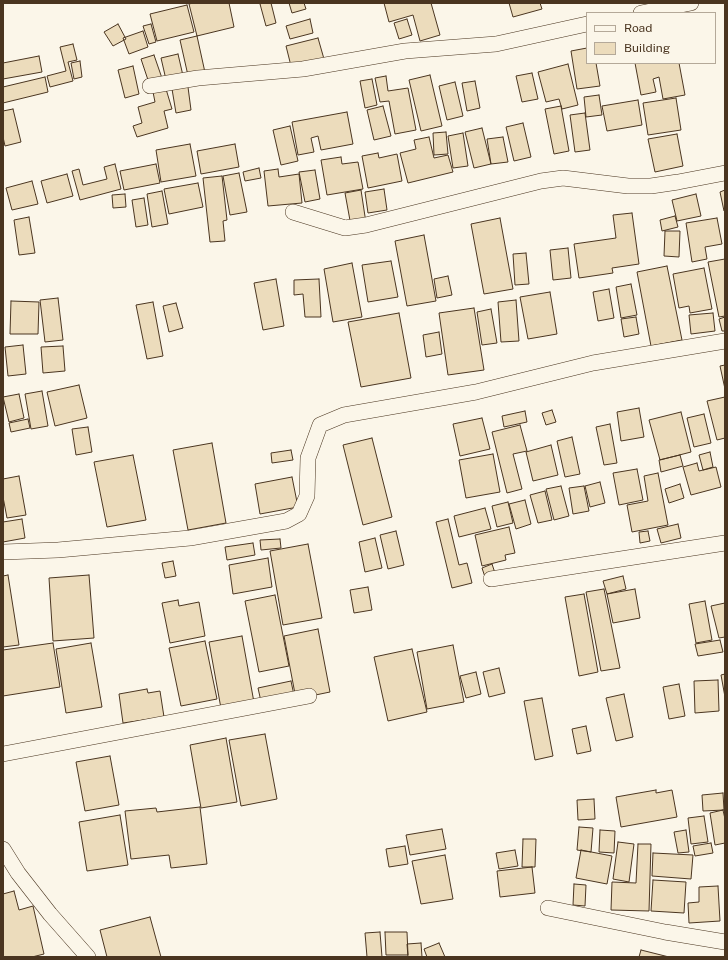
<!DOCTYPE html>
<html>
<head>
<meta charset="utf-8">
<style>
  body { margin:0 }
  #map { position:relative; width:728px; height:960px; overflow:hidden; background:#fbf6e9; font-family:"Public Sans",sans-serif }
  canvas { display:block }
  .frame { position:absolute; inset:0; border:4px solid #4a3520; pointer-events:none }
  .legend { position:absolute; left:586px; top:12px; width:130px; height:52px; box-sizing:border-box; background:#fbf6e9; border:1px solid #b4a999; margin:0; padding:5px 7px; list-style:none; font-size:12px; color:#4a3520 }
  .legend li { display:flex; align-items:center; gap:8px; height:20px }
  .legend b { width:20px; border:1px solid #b4a999 }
</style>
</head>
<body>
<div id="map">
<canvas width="728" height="960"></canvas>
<div class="frame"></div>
<ul class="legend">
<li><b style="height:5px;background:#fbf6e9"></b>Road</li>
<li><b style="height:11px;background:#ecdcbc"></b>Building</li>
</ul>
</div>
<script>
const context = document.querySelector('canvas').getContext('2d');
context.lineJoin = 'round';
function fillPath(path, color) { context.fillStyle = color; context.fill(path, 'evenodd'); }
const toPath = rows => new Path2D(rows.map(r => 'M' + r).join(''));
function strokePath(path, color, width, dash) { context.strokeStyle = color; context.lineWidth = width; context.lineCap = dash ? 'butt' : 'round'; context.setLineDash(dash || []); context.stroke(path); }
const building = toPath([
  [193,3,229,3,234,27,197,36,189,4,193,3],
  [263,3,271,3,276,23,266,26,260,4,263,3],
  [289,3,304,3,306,9,292,13,289,3],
  [384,3,431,3,440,35,420,41,413,15,389,22,384,3],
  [509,3,540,3,542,9,513,17,509,3],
  [187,5,194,32,157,41,150,14,187,5],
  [310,19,313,33,290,39,286,26,310,19],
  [407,19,412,35,399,39,394,23,407,19],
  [118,24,126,39,113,46,104,32,118,24],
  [151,24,156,42,149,44,143,26,151,24],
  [143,31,148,47,129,54,123,38,143,31],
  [197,36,206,77,189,80,180,40,197,36],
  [318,38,326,66,293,74,286,46,318,38],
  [73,44,77,60,68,62,73,81,50,87,47,76,66,71,60,47,73,44],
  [587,48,587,63,596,63,600,86,577,89,571,51,587,48],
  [178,54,184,80,167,84,161,58,178,54],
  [154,55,164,84,151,89,141,59,154,55],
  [39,56,42,72,3,79,3,63,39,56],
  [80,61,82,77,74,79,71,63,80,61],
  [635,63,679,63,685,95,663,99,659,77,653,79,656,92,641,95,635,63],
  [568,64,578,105,562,109,559,99,546,102,538,72,568,64],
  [133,66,139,94,125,98,118,70,133,66],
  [532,73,538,99,522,102,516,76,532,73],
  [430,75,442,126,421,131,409,80,430,75],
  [386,76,388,91,408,88,416,130,395,134,389,101,380,102,375,78,386,76],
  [45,77,48,92,3,103,3,87,45,77],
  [372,79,377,105,365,108,360,81,372,79],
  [475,81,480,108,467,111,462,83,475,81],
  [455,82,463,116,447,120,439,86,455,82],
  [188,87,191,110,176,113,172,89,188,87],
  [166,89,172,109,164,111,168,128,137,137,133,126,142,123,138,107,155,102,153,92,166,89],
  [599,95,602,115,586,117,584,97,599,95],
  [676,98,681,130,648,135,643,103,676,98],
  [638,100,642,125,607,131,602,106,638,100],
  [383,106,391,136,374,140,367,110,383,106],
  [561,106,569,151,554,154,545,109,561,106],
  [13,109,21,142,5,146,3,137,3,111,13,109],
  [347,112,353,144,321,150,318,136,311,138,314,152,298,155,292,122,347,112],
  [585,113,590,150,575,152,570,115,585,113],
  [523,123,531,157,514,161,506,127,523,123],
  [290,126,298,161,281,165,273,130,290,126],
  [482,128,491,164,474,168,465,132,482,128],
  [446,132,448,154,434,155,433,133,446,132],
  [463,133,468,166,453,168,448,136,463,133],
  [677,134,683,166,655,172,648,139,677,134],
  [429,137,434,158,448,155,453,172,408,183,400,153,416,149,414,140,429,137],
  [503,137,508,162,491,164,487,139,503,137],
  [190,144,196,176,161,182,156,150,190,144],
  [235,144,239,167,201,174,197,151,235,144],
  [378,153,379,158,397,154,402,181,368,188,362,156,378,153],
  [341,157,342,164,358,162,363,189,327,195,321,160,341,157],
  [115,164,121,189,80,200,72,171,79,169,83,185,107,179,104,167,115,164],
  [156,164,160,183,124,190,120,171,156,164],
  [259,168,261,178,245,181,243,172,259,168],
  [278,169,279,177,299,174,302,203,268,206,264,171,278,169],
  [315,170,320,199,305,202,299,172,315,170],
  [239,173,247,212,230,215,223,176,239,173],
  [67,174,73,196,47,203,41,181,67,174],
  [222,176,227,220,223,221,225,241,210,242,203,178,222,176],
  [32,181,38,204,12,210,6,188,32,181],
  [198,183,203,207,169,214,164,189,198,183],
  [384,189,387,210,368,213,365,192,384,189],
  [361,190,366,223,351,226,345,193,361,190],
  [725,190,725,211,724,211,720,192,725,190],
  [162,191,168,224,152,227,147,194,162,191],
  [125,194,126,207,113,208,112,195,125,194],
  [696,194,701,216,677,221,672,200,696,194],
  [144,198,148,225,136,227,132,200,144,198],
  [632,213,639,264,612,268,613,273,579,278,574,244,616,238,613,215,632,213],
  [675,216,678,227,662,231,660,220,675,216],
  [29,217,35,253,19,255,14,220,29,217],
  [500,218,513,289,484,294,471,224,500,218],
  [717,218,722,244,705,247,707,259,692,262,686,223,717,218],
  [665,231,680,231,679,257,664,256,665,231],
  [424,235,436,301,407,306,395,241,424,235],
  [568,248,571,278,553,280,550,250,568,248],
  [526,253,529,284,515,285,513,254,526,253],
  [725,259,725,316,719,317,708,262,725,259],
  [391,261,398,297,368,302,362,265,391,261],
  [352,263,362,317,333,322,324,269,352,263],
  [667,266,682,340,651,346,637,272,667,266],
  [704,268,712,309,690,313,689,306,679,308,673,274,704,268],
  [448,276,452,295,437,298,434,279,448,276],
  [276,279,284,326,263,330,254,283,276,279],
  [319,279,321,317,305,317,303,294,294,295,294,280,319,279],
  [631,284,637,315,621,318,616,287,631,284],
  [609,289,614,318,598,321,593,292,609,289],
  [550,292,557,334,528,339,520,297,550,292],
  [58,298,63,340,45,342,40,300,58,298],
  [516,300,519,341,501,342,498,302,516,300],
  [11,301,39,302,38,334,10,334,11,301],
  [153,302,163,356,147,359,136,305,153,302],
  [176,303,183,328,169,332,163,306,176,303],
  [474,308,484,370,448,375,439,313,474,308],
  [491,309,497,343,482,345,477,312,491,309],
  [399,313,411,378,361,387,348,322,399,313],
  [713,313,715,331,691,334,689,315,713,313],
  [636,317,639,334,624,337,621,319,636,317],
  [725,317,725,331,722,331,719,319,725,317],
  [439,332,442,354,426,357,423,335,439,332],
  [23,345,26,374,8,376,5,347,23,345],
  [63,346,65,371,43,373,41,347,63,346],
  [725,365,725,389,720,366,725,365],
  [79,385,87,418,55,426,47,392,79,385],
  [42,391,48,426,31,429,25,394,42,391],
  [19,394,24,418,9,422,3,397,19,394],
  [725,397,725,438,717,440,707,401,725,397],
  [639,408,644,437,621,441,617,412,639,408],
  [552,410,556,422,546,425,542,413,552,410],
  [525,411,527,422,504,427,502,416,525,411],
  [681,412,691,452,660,460,649,420,681,412],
  [704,414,711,443,694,447,687,418,704,414],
  [482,418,490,449,460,456,453,424,482,418],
  [28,419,30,428,11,432,9,423,28,419],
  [610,424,617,463,604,465,596,427,610,424],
  [520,425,527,451,513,454,522,489,507,493,492,432,520,425],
  [88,427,92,452,76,455,72,429,88,427],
  [572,437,580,474,565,477,557,441,572,437],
  [372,438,392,517,363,525,343,445,372,438],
  [212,443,226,523,188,530,173,450,212,443],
  [551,445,558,475,533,481,526,452,551,445],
  [291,450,293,460,272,463,271,453,291,450],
  [710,452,713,467,703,470,699,455,710,452],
  [493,454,500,492,466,498,459,460,493,454],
  [133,455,146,520,107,527,94,462,133,455],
  [680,455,683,466,661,472,659,460,680,455],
  [697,463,699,471,716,467,721,487,691,495,683,467,697,463],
  [637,469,643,500,619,505,613,473,637,469],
  [658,473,668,525,632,532,627,505,648,501,644,476,658,473],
  [19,476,26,515,7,518,3,497,3,479,19,476],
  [292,477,298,507,260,514,255,484,292,477],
  [600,482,605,503,590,507,585,486,600,482],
  [680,484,684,498,669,503,665,489,680,484],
  [561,486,569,516,554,520,546,489,561,486],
  [584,486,589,511,573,514,569,488,584,486],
  [545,491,552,520,538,523,530,495,545,491],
  [525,500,531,524,516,529,509,504,525,500],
  [508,502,513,523,497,527,492,506,508,502],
  [485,508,491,529,459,537,454,516,485,508],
  [22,519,25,538,3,542,3,522,22,519],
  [448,519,459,565,467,563,472,583,452,588,436,522,448,519],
  [678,524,681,538,661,543,657,529,678,524],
  [509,527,515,553,505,555,506,560,482,566,475,535,509,527],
  [396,531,404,565,388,569,380,535,396,531],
  [648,531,650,541,640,543,639,532,648,531],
  [375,538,382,568,365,572,359,542,375,538],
  [280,539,281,548,261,550,260,540,280,539],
  [253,543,255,555,227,560,225,547,253,543],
  [308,544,322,618,283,625,270,551,308,544],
  [268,558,272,587,233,594,229,565,268,558],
  [173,561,176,576,165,578,162,563,173,561],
  [492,564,496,576,486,580,482,568,492,564],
  [8,575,19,645,3,647,3,576,8,575],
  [89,575,94,638,53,641,49,578,89,575],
  [623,576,626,589,607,594,603,581,623,576],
  [368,587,372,610,354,613,350,590,368,587],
  [604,589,620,668,601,671,586,592,604,589],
  [635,589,640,618,613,623,607,594,635,589],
  [584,594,598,672,579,676,565,597,584,594],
  [275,595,289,666,259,672,245,601,275,595],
  [178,600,179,606,199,602,205,636,170,643,162,603,178,600],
  [705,601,712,640,696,643,689,604,705,601],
  [725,603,725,637,719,638,711,606,725,603],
  [318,629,330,692,296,699,284,636,318,629],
  [242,636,255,708,222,714,209,642,242,636],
  [720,640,723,652,698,656,695,644,720,640],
  [205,641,217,699,181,706,169,648,205,641],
  [53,643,60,687,3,696,3,650,53,643],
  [91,643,102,707,66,713,56,649,91,643],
  [453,645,464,702,427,709,417,652,453,645],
  [412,649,427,712,388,721,374,657,412,649],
  [499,668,505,693,489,697,483,672,499,668],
  [476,672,481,694,466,698,460,676,476,672],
  [725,674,725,697,721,675,725,674],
  [718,680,719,711,695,713,694,681,718,680],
  [291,681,295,700,262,706,258,688,291,681],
  [679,684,685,716,669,719,663,687,679,684],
  [147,689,148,693,160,691,164,717,123,723,119,694,147,689],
  [624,694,633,737,616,741,606,698,624,694],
  [542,698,553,756,535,760,524,701,542,698],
  [586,726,591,751,577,754,572,729,586,726],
  [265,734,277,799,241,806,229,740,265,734],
  [226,738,237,802,201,808,190,745,226,738],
  [110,756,119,805,85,811,76,762,110,756],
  [656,790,656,793,672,790,677,817,621,827,616,797,656,790],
  [723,793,724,810,703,811,702,795,723,793],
  [594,799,595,819,578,820,577,800,594,799],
  [200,807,207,864,171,868,169,855,131,859,125,811,156,808,157,812,200,807],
  [723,810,725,819,725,843,715,845,710,813,723,810],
  [120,815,128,865,87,871,79,822,120,815],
  [704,816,708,842,691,844,688,818,704,816],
  [579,827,593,828,591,852,577,850,579,827],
  [442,829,446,849,410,855,406,835,442,829],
  [600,830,615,831,614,853,599,852,600,830],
  [686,830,689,852,678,853,674,832,686,830],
  [523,839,536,839,535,867,522,867,523,839],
  [618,842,634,844,629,882,613,879,618,842],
  [711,843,713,853,695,856,693,846,711,843],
  [638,844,651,844,649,911,611,910,612,882,636,883,638,844],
  [405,846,408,864,389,867,386,849,405,846],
  [515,850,518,866,499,869,496,853,515,850],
  [581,850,612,856,607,884,576,878,581,850],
  [653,853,693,855,691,879,652,876,653,853],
  [445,855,453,899,421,904,412,861,445,855],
  [532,867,535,893,500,897,497,871,532,867],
  [653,880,686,882,684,913,651,911,653,880],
  [574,884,586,885,585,906,573,905,574,884],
  [718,886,720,921,689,923,688,903,699,902,699,887,718,886],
  [14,891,19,910,33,906,44,954,32,957,3,957,3,894,14,891],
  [150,917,161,957,107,957,100,930,150,917],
  [380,932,382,957,367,957,365,933,380,932],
  [385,932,407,932,408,955,386,955,385,932],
  [421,943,422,957,408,957,407,944,421,943],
  [439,943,445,957,427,957,424,949,439,943],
  [641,950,669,957,639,957,641,950]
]);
fillPath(building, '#ecdcbc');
strokePath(building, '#4a3520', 1);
const street = toPath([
  [641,13,691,3],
  [150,86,198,78,303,69,405,51,496,44,587,24],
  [293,212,345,228,366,225,541,181,563,178,628,186,651,186,678,182,725,173],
  [3,552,58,550,190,538,286,521,299,514,307,496,308,458,320,425,344,415,476,392,593,363,725,341],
  [491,579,725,543],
  [3,754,309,696],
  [3,849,18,873,50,914,88,957],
  [548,908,665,932,725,942]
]);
strokePath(street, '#4a3520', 16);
strokePath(street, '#fbf6e9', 15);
</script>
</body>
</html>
